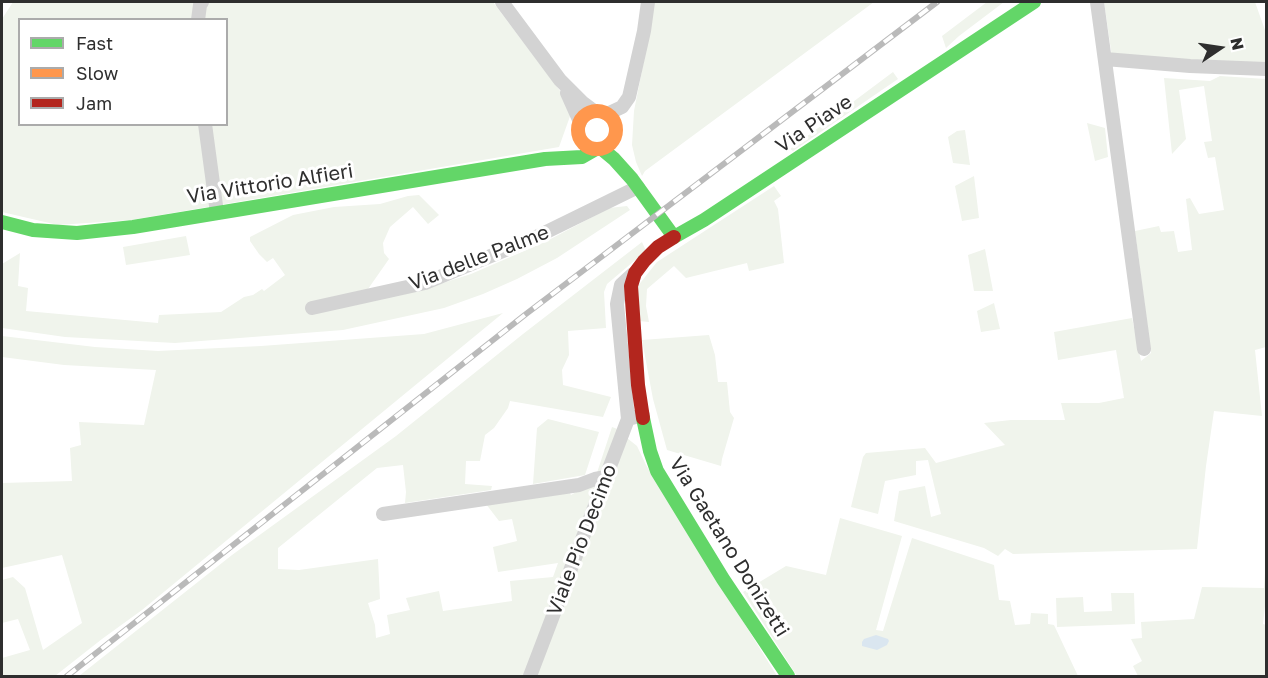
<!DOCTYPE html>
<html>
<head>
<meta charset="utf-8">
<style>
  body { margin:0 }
  #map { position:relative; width:1268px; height:678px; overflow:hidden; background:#fff; font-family:"Golos Text",sans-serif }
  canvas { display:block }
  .frame { position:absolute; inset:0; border:3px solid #2e2e2e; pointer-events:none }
  .legend { position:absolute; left:18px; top:18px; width:210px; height:108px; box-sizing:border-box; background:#fff; border:2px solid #ababab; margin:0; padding:8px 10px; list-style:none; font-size:18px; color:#2e2e2e }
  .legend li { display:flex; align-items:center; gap:12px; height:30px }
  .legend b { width:30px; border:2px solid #ababab }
  .north { position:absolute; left:1190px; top:18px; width:60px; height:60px; -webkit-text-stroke:4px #fff; paint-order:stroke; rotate:77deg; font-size:16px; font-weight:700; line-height:24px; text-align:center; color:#2e2e2e }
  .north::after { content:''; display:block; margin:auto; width:21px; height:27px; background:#2e2e2e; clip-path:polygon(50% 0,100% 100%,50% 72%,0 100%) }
</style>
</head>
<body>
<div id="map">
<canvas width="1268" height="678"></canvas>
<div class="frame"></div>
<ul class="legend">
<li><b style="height:8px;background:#63d668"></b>Fast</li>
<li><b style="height:8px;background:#ff974d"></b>Slow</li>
<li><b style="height:8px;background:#b3261e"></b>Jam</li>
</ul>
<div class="north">N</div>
</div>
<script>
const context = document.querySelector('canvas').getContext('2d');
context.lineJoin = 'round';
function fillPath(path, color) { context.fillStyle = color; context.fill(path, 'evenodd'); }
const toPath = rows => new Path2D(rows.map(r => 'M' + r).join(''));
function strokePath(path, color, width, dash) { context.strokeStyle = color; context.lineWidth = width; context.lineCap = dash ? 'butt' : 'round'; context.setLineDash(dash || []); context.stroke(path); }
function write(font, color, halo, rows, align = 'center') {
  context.font = font + ' "Golos Text",sans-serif'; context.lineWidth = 6; context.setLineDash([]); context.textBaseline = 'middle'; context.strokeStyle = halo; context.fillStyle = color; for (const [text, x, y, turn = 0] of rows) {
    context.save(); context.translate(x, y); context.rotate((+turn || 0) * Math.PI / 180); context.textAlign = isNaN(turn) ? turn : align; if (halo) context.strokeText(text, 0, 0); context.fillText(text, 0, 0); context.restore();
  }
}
fillPath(toPath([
  [13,2,493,2,573,108,559,147,131,220,58,225,2,212,2,19],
  [20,20,226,20,226,124,20,124],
  [648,2,874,2,645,171,642,176,636,162,632,145,634,111,650,30],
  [987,2,1004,2,959,36,946,48,942,36],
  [1104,2,1255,2,1266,33,1266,66,1112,57],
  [893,72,898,79,793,151,790,149],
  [1220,76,1266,79,1266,347,1255,350,1262,416,1214,411,1206,466,1197,549,1013,554,1005,549,998,556,984,548,894,521,899,491,925,486,931,517,941,514,928,460,916,461,916,475,885,481,878,514,851,507,863,457,866,453,925,448,936,463,1005,445,984,423,1011,420,1065,420,1061,403,1099,403,1124,398,1116,350,1058,360,1054,332,1132,318,1141,361,1151,353,1135,231,1159,226,1161,232,1174,231,1178,252,1192,250,1186,199,1190,198,1199,214,1224,210,1215,157,1208,158,1204,142,1212,141,1204,86,1179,90,1186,139,1172,154,1164,78,1210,81],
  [1087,123,1105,128,1108,157,1095,161],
  [965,130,970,165,953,163,948,137,957,131],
  [974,176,979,218,962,221,955,186],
  [774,186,781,196,774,201,778,209,784,263,749,271,747,263,686,278,674,266,647,289,646,306,649,322,639,321,637,287,657,262],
  [419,195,439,215,428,224,413,207,390,227,383,243,384,253,389,259,368,289,369,302,424,289,471,274,545,242,609,208,627,206,630,210,557,258,517,279,483,294,444,308,343,330,175,343,65,337,2,328,2,264,20,253,18,286,28,288,26,311,158,323,159,315,221,312,244,297,253,295,262,289,264,291,285,275,273,258,267,262,259,254,250,241,250,237,293,215,334,207,380,204,408,196],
  [186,236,190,255,126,265,123,247],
  [642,242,646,251,607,284,604,292,606,328,568,331,569,355,562,370,563,385,611,397,603,417,510,401,508,408,494,428,485,435,480,461,466,461,465,484,492,486,491,490,405,503,406,492,403,465,377,468,278,548,278,569,299,570,378,559,380,599,368,603,375,625,376,638,390,634,387,615,410,610,406,598,439,591,443,611,512,601,510,581,553,577,558,563,498,572,493,547,517,541,512,519,499,521,486,504,568,489,571,495,583,488,593,485,612,427,623,431,627,438,637,446,646,465,777,676,79,676,232,555,396,436,523,334],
  [985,249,993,291,974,291,968,255],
  [994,303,1000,329,981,332,977,311],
  [503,313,142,610,102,639,55,676,2,676,2,658,30,650,18,619,2,623,2,580,13,577,25,588,43,650,82,623,62,555,2,568,2,483,72,481,70,448,81,445,79,422,144,425,156,370,64,365,2,357,2,336,95,347,158,351,178,350,261,346,424,334],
  [709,335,715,355,718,382,727,382,730,412,734,418,722,459,721,466,667,450,653,399,642,340],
  [548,419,599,432,585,475,533,484,537,428],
  [840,518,902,536,876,630,883,631,912,538,994,565,999,600,1010,601,1015,625,1030,624,1031,613,1048,614,1048,624,1054,625,1078,676,797,676,743,592,786,566,826,575],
  [1265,573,1266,574,1266,606,1265,606,1263,624,1266,625,1266,676,1138,676,1133,666,1142,661,1131,639,1142,638,1141,622,1194,619,1202,587,1264,588],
  [1111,593,1134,593,1135,624,1057,627,1056,598,1083,597,1084,612,1112,611]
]), '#f0f4ec');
fillPath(toPath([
  [876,635,888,639,889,641,887,645,877,650,862,646,862,642,864,639]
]), '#dae6f0');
strokePath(toPath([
  [502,2,560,80,582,102,594,111],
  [1097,2,1144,349],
  [198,20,200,5,202,2],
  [1105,59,1190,66,1266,69],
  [567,93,580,122],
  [607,114,622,107,629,97,644,31,648,2],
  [205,124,217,213],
  [312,308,425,283,532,239,638,187],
  [628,419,617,304,621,285,633,274],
  [383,514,579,485,595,479,606,477],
  [530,676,628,419,643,415]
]), '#d3d3d3', 14);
strokePath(toPath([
  [602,149,614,159,632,179,674,237,704,220,1034,2],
  [2,222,33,230,77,233,133,227,545,159,582,157,596,149],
  [643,418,650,451,657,471,723,579,788,676]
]), '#63d668', 14);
strokePath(toPath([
  '578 130a19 19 0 1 1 38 0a19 19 0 1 1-38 0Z'
]), '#ff974d', 14);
strokePath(toPath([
  [643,418,638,385,631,286,635,273,644,261,658,247,674,237]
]), '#b3261e', 14);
const rail = toPath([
  [67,676,526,314,937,2]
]);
strokePath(rail, '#bababa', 6);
strokePath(rail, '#fff', 4, [11]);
write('20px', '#2e2e2e', '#fff', [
  ["Via Piave",814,124,-34],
  ["Via Vittorio Alfieri",270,184,-9],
  ["Via delle Palme",479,258,-21],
  ["Viale Pio Decimo",582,540,-69],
  ["Via Gaetano Donizetti",729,547,58]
]);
</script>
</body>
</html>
